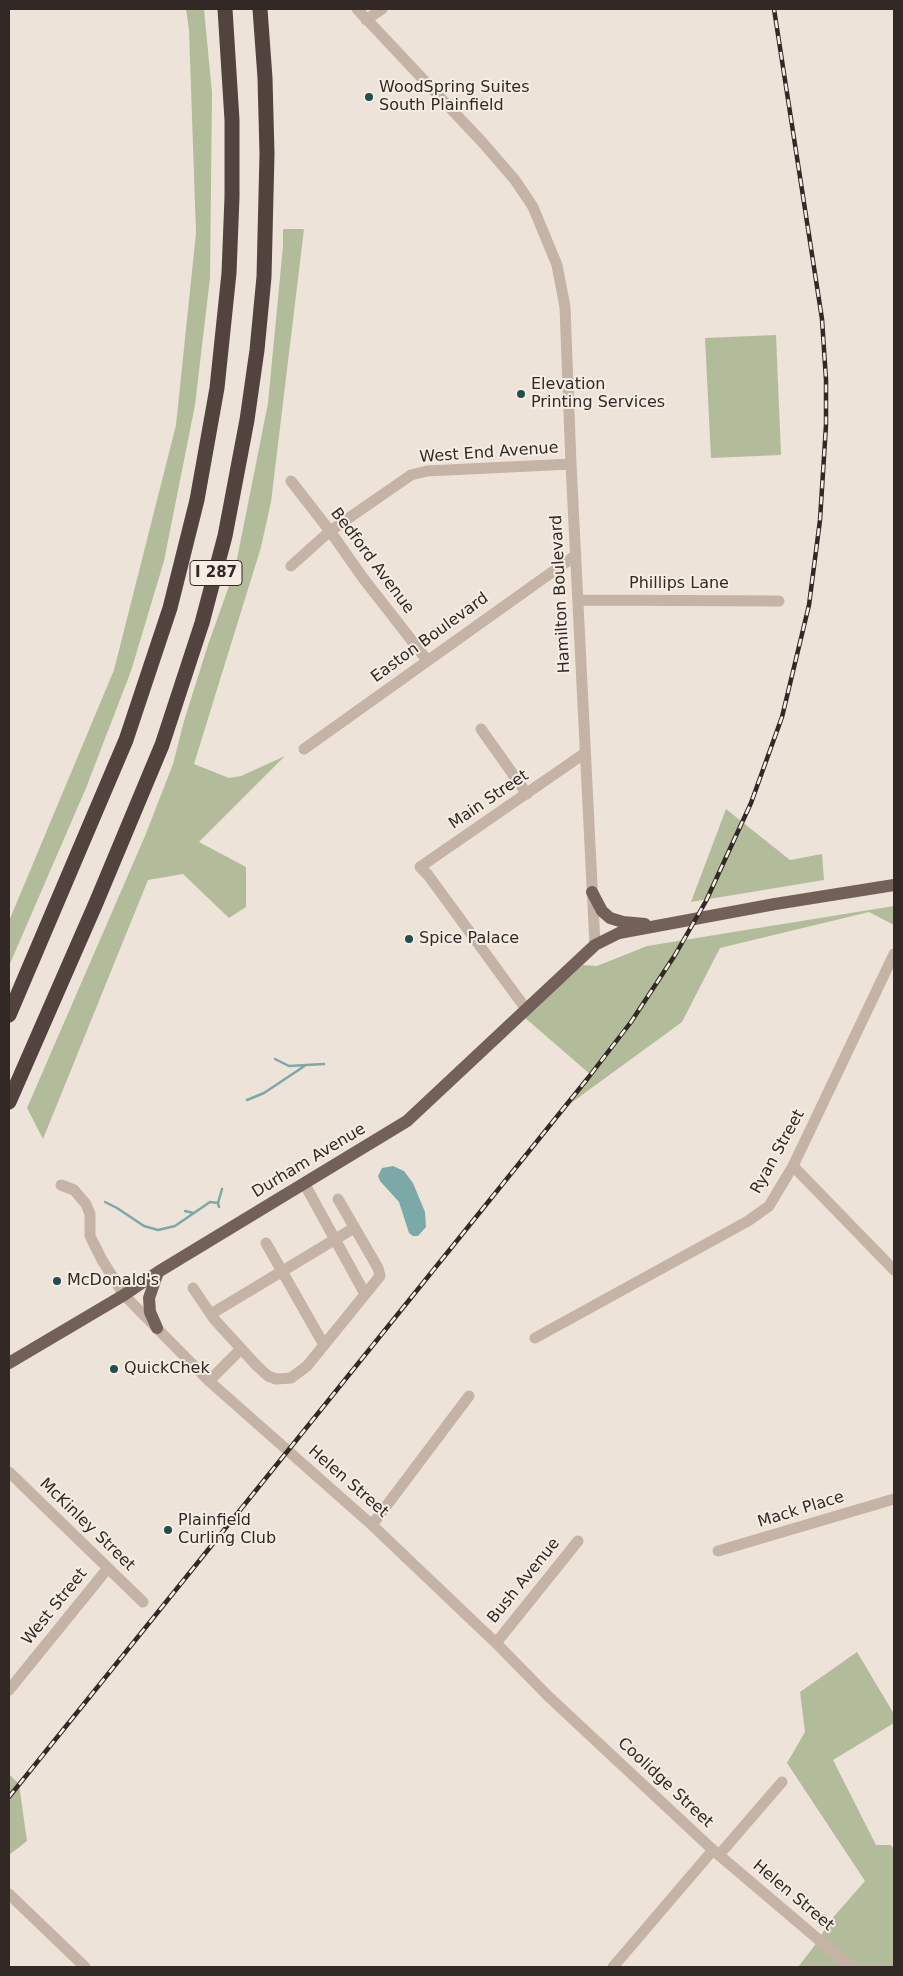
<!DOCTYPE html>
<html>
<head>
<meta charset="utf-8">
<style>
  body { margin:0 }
  #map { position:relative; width:903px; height:1976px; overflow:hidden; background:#eee3d9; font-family:"DejaVu Sans",sans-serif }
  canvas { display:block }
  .frame { position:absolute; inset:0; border:10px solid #322926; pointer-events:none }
</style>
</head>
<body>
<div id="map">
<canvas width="903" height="1976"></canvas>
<div class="frame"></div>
</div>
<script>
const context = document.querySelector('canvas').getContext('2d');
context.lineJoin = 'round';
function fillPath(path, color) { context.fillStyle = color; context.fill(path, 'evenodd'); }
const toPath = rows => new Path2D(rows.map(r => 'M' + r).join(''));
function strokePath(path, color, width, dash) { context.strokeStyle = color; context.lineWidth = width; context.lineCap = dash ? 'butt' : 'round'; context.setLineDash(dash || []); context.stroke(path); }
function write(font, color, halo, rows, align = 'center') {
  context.font = font + ' "DejaVu Sans",sans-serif'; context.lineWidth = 4; context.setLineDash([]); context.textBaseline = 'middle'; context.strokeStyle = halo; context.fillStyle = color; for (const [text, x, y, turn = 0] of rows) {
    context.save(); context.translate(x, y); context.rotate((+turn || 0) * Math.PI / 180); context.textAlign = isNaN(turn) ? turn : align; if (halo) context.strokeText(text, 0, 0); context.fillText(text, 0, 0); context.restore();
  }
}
fillPath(toPath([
  [186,9,204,9,212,93,210,278,195,405,164,561,131,671,86,788,9,966,9,921,114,670,176,425,196,233,189,30],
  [283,229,304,229,271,502,261,547,194,764,229,778,241,776,285,756,199,842,246,867,246,907,229,918,183,874,148,880,43,1139,27,1108,145,836,173,764,184,721,208,645,235,569,268,403,283,246],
  [776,335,781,455,711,458,705,338],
  [726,809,790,860,822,854,824,880,691,902],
  [894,906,894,925,869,912,720,948,682,1022,571,1103,591,1075,524,1017,583,965,597,966,647,946],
  [857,1652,894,1714,894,1723,833,1760,876,1845,891,1845,894,1850,894,1967,798,1967,815,1945,830,1921,865,1881,787,1763,805,1732,800,1692],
  [9,1774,19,1784,27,1841,9,1855]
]), '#b2bc9a');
fillPath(toPath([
  [393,1166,404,1171,413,1183,425,1212,426,1227,418,1236,413,1236,409,1233,399,1202,380,1181,378,1176,382,1168]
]), '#7aa9a8');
strokePath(toPath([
  [275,1059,289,1066,324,1064],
  [247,1100,264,1093,306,1065],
  [105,1202,117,1208,144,1226,158,1230,175,1226,210,1202,218,1203],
  [219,1207,218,1203,222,1189],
  [185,1211,193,1213]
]), '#7aa9a8', 2.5);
strokePath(toPath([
  [357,9,483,143,515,180,533,207,557,265,565,307,571,464,595,945],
  [366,20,382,9],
  [291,481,330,531,363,578,427,660],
  [291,566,330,531,411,475,427,471,571,464],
  [578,600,779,601],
  [481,729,527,794],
  [304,749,576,555],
  [526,1009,428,875,420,867,585,753],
  [793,1166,894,1270],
  [304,1183,365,1294],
  [61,1185,74,1190,86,1204,90,1214,90,1236,102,1260,124,1295,209,1381,372,1525,496,1643,548,1696,713,1850,851,1967],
  [266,1243,324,1345],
  [193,1288,214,1319,257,1366,268,1376,276,1379,291,1378,307,1366,380,1276,378,1268,338,1199],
  [211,1314,354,1228],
  [535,1338,748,1221,769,1206,793,1166,894,954],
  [209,1381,241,1349],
  [9,1472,143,1602],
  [372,1525,469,1396],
  [718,1551,894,1499],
  [496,1643,578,1541],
  [9,1690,108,1568],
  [719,1855,782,1782],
  [9,1894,85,1967],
  [613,1967,713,1850]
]), '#c5b3a6', 11);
strokePath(toPath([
  [592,892,602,911,610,918,623,922,645,924],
  [157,1328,150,1312,149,1298,158,1272],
  [9,1363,124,1295,158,1272,407,1121,595,945,619,933,775,904,894,885]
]), '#736058', 12);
strokePath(toPath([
  [9,1015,126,740,170,608,197,500,217,388,229,273,232,197,232,120,225,9],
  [9,1102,96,903,162,745,202,623,225,536,247,420,257,350,264,277,267,154,265,78,260,9]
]), '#52433e', 15);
const rail = toPath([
  [9,1797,588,1078,631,1022,675,955,706,901,751,803,782,717,809,605,820,520,826,425,826,380,822,319,774,9]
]);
strokePath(rail, '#322926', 4.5);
strokePath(rail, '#f7ede4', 2.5, [8]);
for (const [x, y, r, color] of [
  [369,97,5,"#204f4f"],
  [521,394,5,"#204f4f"],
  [409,939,5,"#204f4f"],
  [57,1281,5,"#204f4f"],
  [114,1369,5,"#204f4f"],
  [168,1530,5,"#204f4f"]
]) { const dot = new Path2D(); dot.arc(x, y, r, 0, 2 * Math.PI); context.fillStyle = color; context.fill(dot); strokePath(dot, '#f7ede4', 2); }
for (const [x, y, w] of [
  [216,573,52]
]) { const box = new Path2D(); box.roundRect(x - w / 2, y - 12.5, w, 25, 4); context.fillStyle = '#f7ede4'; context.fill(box); strokePath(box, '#322926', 1); }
write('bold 15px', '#322926', null, [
  ["I 287",216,573]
]);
write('16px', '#322926', '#f7ede4', [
  ["WoodSpring Suites",379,88],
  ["South Plainfield",379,106],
  ["Elevation",531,385],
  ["Printing Services",531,403],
  ["Spice Palace",419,939],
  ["McDonald's",67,1281],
  ["QuickChek",124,1369],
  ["Plainfield",178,1521],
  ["Curling Club",178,1539]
], 'left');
write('16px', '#322926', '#f7ede4', [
  ["West End Avenue",489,453,-4],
  ["Bedford Avenue",372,561,53],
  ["Phillips Lane",679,584],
  ["Hamilton Boulevard",561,594,-93],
  ["Easton Boulevard",430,638,-36],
  ["Main Street",489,800,-34],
  ["Ryan Street",778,1152,-61],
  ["Durham Avenue",309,1161,-31],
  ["Helen Street",348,1482,41],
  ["Mack Place",801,1510,-17],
  ["McKinley Street",87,1525,44],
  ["Bush Avenue",524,1581,-51],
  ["West Street",55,1607,-51],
  ["Coolidge Street",665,1783,43],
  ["Helen Street",793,1896,40]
]);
</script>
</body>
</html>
